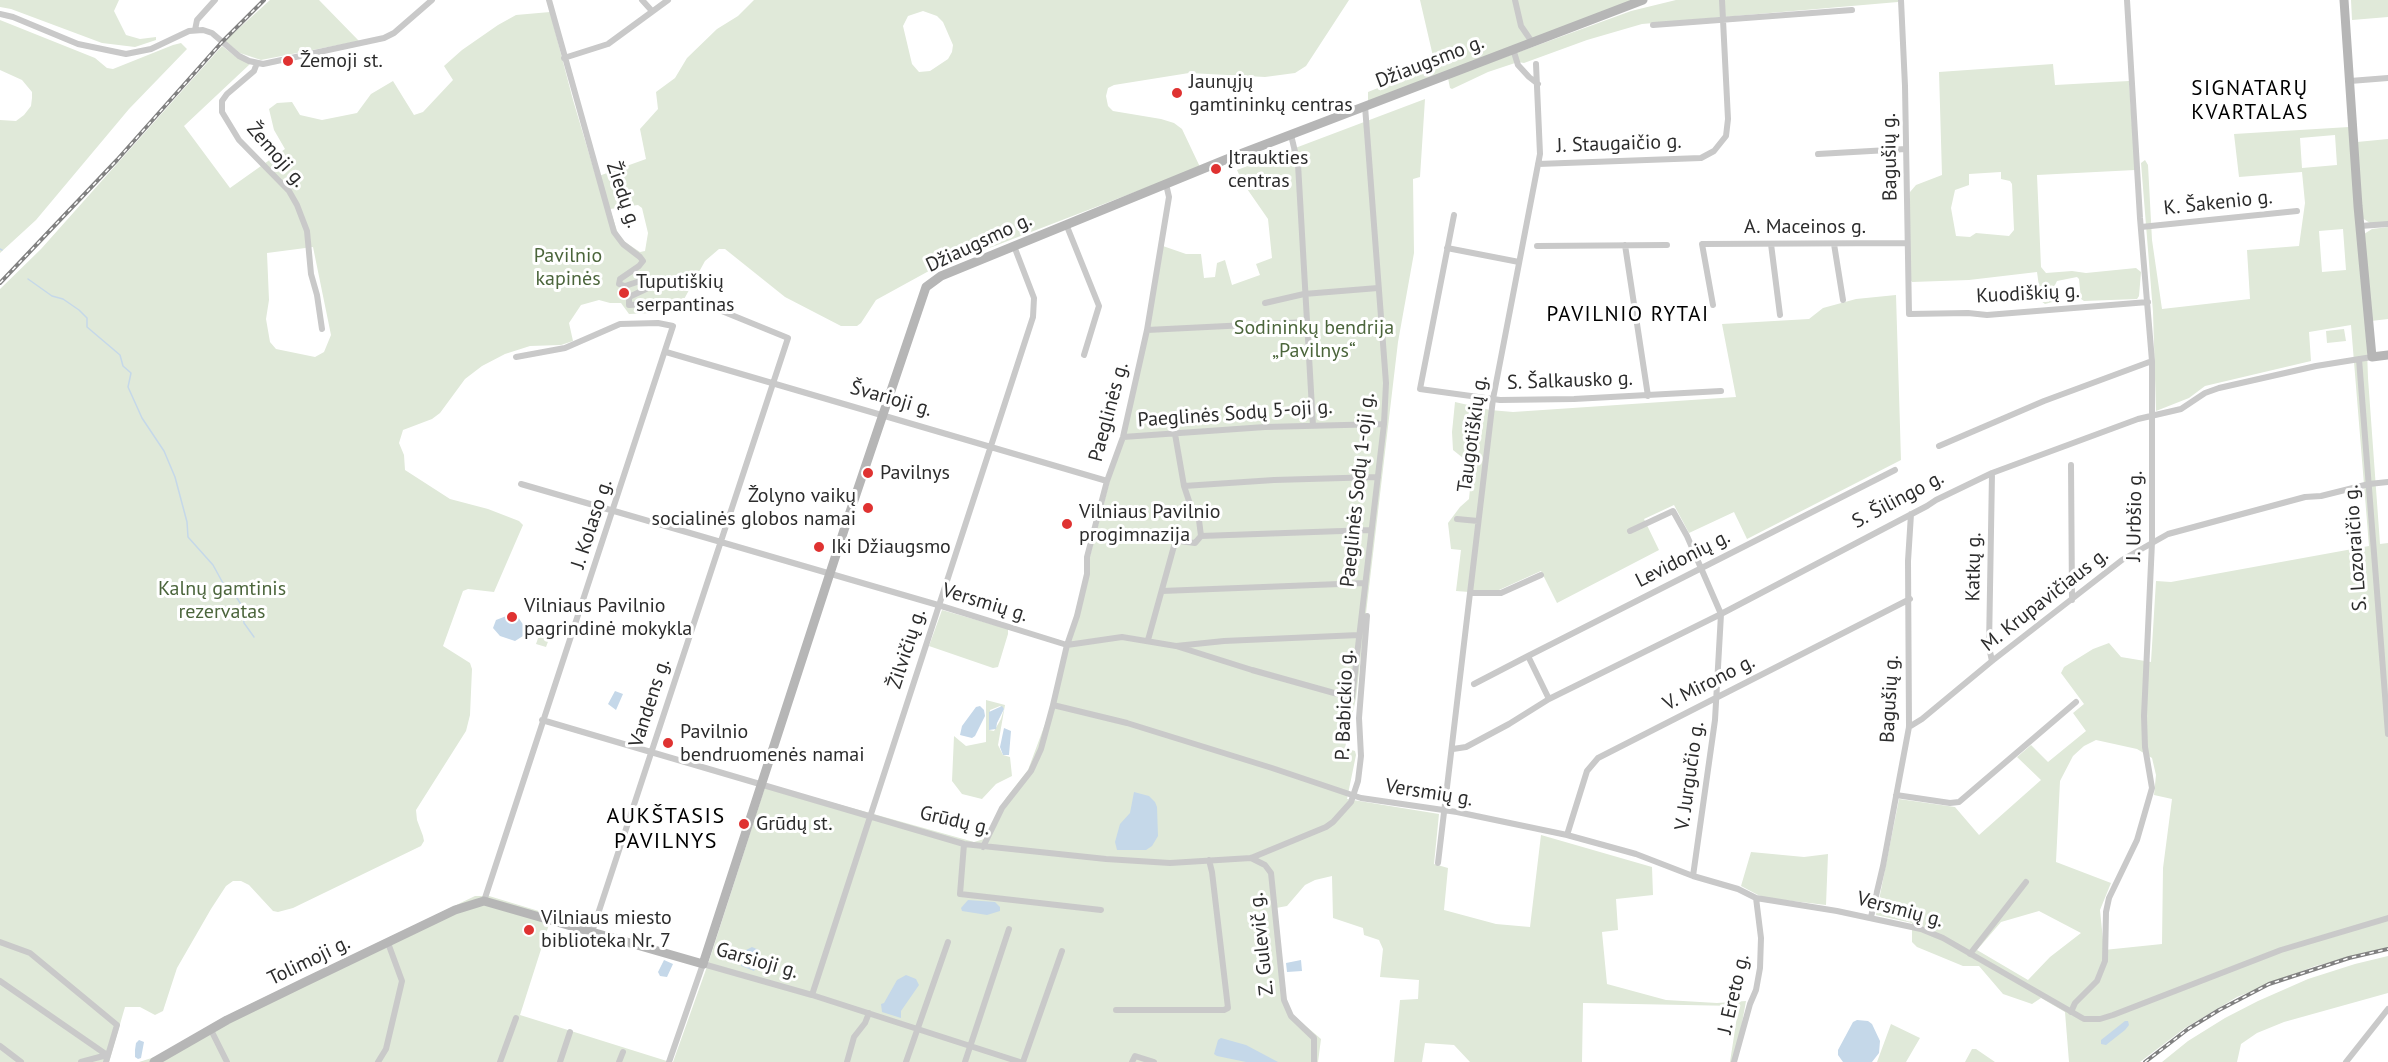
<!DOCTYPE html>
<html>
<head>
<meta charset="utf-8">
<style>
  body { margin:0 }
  canvas { display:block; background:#fff }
</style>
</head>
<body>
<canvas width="2388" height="1062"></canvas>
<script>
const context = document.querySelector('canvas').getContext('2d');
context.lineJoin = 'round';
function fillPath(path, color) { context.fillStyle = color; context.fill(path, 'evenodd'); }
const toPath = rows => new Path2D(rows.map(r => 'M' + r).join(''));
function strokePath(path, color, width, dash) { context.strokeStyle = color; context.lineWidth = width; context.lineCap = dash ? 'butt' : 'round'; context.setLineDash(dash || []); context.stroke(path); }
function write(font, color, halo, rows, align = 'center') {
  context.font = font + ' "PT Sans",sans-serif'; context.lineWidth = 6; context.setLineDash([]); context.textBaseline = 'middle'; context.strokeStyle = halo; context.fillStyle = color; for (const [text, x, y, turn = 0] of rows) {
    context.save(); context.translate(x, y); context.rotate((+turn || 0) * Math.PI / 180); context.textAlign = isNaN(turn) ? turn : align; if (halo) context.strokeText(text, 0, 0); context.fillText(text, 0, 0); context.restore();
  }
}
fillPath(toPath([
  [0,0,119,0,114,11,126,35,140,39,156,37,156,40,135,47,102,43,11,9,0,7],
  [270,0,319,0,359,41,261,60,240,53,225,41],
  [754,0,1349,0,1306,66,1295,73,1265,77,1189,73,1114,85,1108,88,1106,96,1108,106,1113,111,1161,119,1174,123,1182,129,1200,167,927,272,876,300,861,323,857,326,841,326,785,297,725,249,719,249,705,261,677,312,629,314,621,303,610,303,599,300,581,305,569,323,573,341,561,345,530,346,505,354,482,366,465,379,440,413,432,419,403,430,399,443,404,455,405,470,450,499,488,509,519,521,523,525,494,592,468,589,463,591,443,646,470,663,472,669,470,715,466,731,416,810,417,820,423,836,424,841,421,846,293,908,278,912,273,911,249,885,241,881,233,881,226,886,211,909,177,968,163,1011,155,1015,140,1007,125,1007,109,1062,0,1062,0,289,41,249,222,46,236,57,250,64,184,126,230,188,285,149,274,130,269,109,277,103,292,102,300,115,322,120,357,113,371,94,393,81,414,115,423,112,453,80,444,66,462,50,498,25,516,15,550,12,573,100,596,177,646,159,640,129,658,109,656,92,675,78,687,58,717,29,738,16],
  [923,11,937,16,943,22,953,45,952,52,948,59,930,71,919,72,912,64,903,26,908,16],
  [638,205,642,208,648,233,645,251,640,252,625,242,618,234,610,209],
  [313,247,331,335,324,352,315,357,276,349,270,342,266,319,269,300,267,253],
  [1420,0,1633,0,1368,101,1368,92,1435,65],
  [1676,0,1898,0,1898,2,1642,24,1587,40,1524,63,1518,62,1488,72,1452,89,1450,88,1448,78,1631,11],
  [2351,0,2388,0,2388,17,2352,20],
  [0,20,95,58,107,68,113,69,173,45,181,43,187,49,129,109,36,220,0,253,0,120,16,121,24,115,31,106,32,98,32,92,22,80,0,70],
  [2053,64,2055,85,2129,81,2135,170,2037,175,2041,267,2046,273,2072,271,2086,273,2136,268,2141,272,2139,296,2137,299,2084,301,2081,299,2079,279,2077,277,2057,281,2054,287,2056,301,2045,304,2041,301,2037,272,1969,280,1912,282,1910,279,1910,192,1916,185,1942,175,1939,72],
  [2001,172,2001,179,2010,181,2012,184,2014,230,2009,236,1976,233,1970,237,1956,236,1951,208,1955,190,1969,185,1969,174],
  [1425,99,1420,177,1413,179,1414,253,1398,342,1356,698,1345,748,1355,751,1356,755,1347,799,1439,814,1434,864,1448,868,1444,910,1496,924,1530,927,1541,835,1652,867,1653,895,1616,899,1618,930,1602,932,1607,984,1666,1000,1717,1003,1746,1001,1735,1062,1730,1062,1738,1010,1736,1006,1583,1003,1582,1062,1470,1062,1454,1045,1425,1043,1422,1062,1394,1062,1400,1000,1418,999,1419,980,1380,977,1383,949,1379,940,1364,935,1363,928,1333,918,1332,876,1315,880,1305,885,1287,906,1276,908,1287,1004,1292,1014,1321,1039,1318,1062,673,1062,709,961,766,784,974,842,984,839,1006,798,1028,770,1048,716,1121,438,1145,335,1160,245,1186,254,1201,254,1204,278,1215,277,1217,263,1225,260,1232,285,1260,275,1256,264,1272,258,1268,219,1243,183,1237,170],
  [2349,127,2366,321,2368,378,2380,544,2388,543,2388,948,2315,966,2237,997,2185,1028,2140,1062,2069,1062,2065,1012,2041,998,2032,1004,2003,994,1979,966,1963,966,1917,947,1912,942,1912,923,1876,915,1899,799,1955,807,1979,835,2041,780,2017,757,2031,745,2048,762,2086,731,2073,713,2084,704,2061,673,2064,667,2093,649,2109,643,2121,657,2151,662,2156,581,2171,582,2369,546,2351,325,2309,332,2311,361,2205,386,2189,398,2156,411,2153,312,2141,163,2145,160,2148,165,2152,240,2162,309,2250,299,2247,250,2299,246,2305,203,2302,172,2239,177,2234,134],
  [2335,135,2337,165,2302,168,2300,138],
  [2343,229,2346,270,2322,272,2319,231],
  [2096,740,2137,749,2152,758,2156,775,2154,795,2172,799,2163,868,2162,944,2104,950,2100,910,2111,883,2056,862,2060,781,2073,756,2084,746],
  [2039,911,2081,933,2050,957,2028,980,1977,950,2001,922],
  [2388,139,2388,222,2370,223,2362,218,2357,142],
  [2388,227,2388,319,2371,321,2364,234,2372,229],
  [1896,295,1901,460,1747,539,1734,512,1689,533,1674,505,1644,519,1659,550,1557,603,1541,571,1499,590,1483,593,1456,591,1461,550,1451,549,1448,523,1460,507,1469,499,1473,458,1463,458,1453,450,1452,432,1455,402,1490,410,1513,412,1736,397,1722,324,1809,319,1823,308,1856,299],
  [2344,329,2346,341,2327,343,2326,331],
  [942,610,1008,629,1008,634,998,667,993,668,929,646],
  [543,624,553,628,546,647,536,644],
  [986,700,1005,705,998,745,1003,755,1010,757,1012,776,996,784,982,799,962,794,952,781,954,736,966,746,986,742],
  [1000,706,1004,709,1001,719,994,731,989,730,990,710],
  [1751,852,1804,857,1828,854,1826,905,1767,898,1758,895,1741,886],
  [475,896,489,896,552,915,520,1015,670,1062,139,1062,161,1055,236,1011],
  [2388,956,2388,993,2284,1022,2257,1033,2241,1044,2237,1062,2162,1062,2188,1041,2225,1018,2258,1001,2308,979,2355,964],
  [1891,1024,1920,1038,1906,1062,1877,1062],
  [1972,1049,1976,1049,1995,1062,1965,1062]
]), '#e0e9d9');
fillPath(toPath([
  [509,615,518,617,526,629,523,636,515,641,500,636,493,628,496,620],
  [615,691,623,694,616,710,608,704],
  [980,706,984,710,985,716,975,736,972,738,960,735,962,726,976,707],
  [1002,706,1004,709,997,723,996,729,989,730,989,712],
  [1004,728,1011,731,1009,755,1003,755,1000,747],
  [1134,792,1149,796,1155,802,1157,807,1158,836,1152,846,1146,850,1117,850,1115,842,1118,831,1120,824,1130,813],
  [968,900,995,902,1000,907,1000,911,987,915,962,911,961,908],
  [752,947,759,950,757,966,754,971,741,966,742,952],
  [664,960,673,964,667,977,660,976,658,972],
  [1301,960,1302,971,1287,972,1286,963],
  [906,975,916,979,919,985,901,1011,901,1018,882,1012,881,1004,884,1003,897,980],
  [1857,1020,1868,1021,1872,1024,1880,1041,1879,1053,1872,1062,1843,1062,1838,1055,1838,1050,1853,1022],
  [2125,1021,2128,1021,2129,1025,2125,1030,2106,1045,2101,1044,2101,1040],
  [1221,1038,1246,1045,1278,1062,1246,1062,1217,1056,1214,1054,1218,1040],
  [139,1040,144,1042,141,1058,138,1059,135,1057,135,1050,136,1043]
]), '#c5d8e9');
strokePath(toPath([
  [0,249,2,250],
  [28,279,52,296,63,299,79,310,87,318,87,327,120,355,123,366,131,373,128,387,142,418,164,451,175,477,187,522,188,537,213,565,224,585,235,595,242,606,244,623,254,637]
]), '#c5d8e9', 1.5);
strokePath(toPath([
  [549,0,614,232,623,244,640,257,643,261,639,266,620,279,619,284,625,286,643,280,649,282,646,289,629,297,629,305,687,302,707,305,788,338,592,932],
  [642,0,652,11],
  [1515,0,1521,26,1532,42],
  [1901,0,1905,86,1909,314,1968,313,1987,315,2148,302],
  [0,14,13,17,78,44,126,54,151,49,189,31,203,30,212,33,239,56,249,61,263,64,384,38,394,33,432,0],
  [1653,25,1852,10],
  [195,30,197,20,215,0],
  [1513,49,1518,65,1529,77,1538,84],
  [564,58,608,44,668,0],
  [257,63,254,71,227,94,222,101,222,112,239,140,289,191,297,205,307,231,311,274,317,295,322,329],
  [2350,81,2388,78],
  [1291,135,1298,164,1313,426],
  [1818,154,1906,149],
  [1538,164,1701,158,1714,151,1726,136,1728,119,1722,0],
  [1454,215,1420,389,1500,400,1574,399,1721,391],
  [1066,224,1099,306,1084,355],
  [2360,226,2388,224],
  [2141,227,2297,211],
  [1771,244,1780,315],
  [1834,244,1843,300],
  [1625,245,1648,396],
  [1537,246,1667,245],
  [1447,248,1519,262],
  [1265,303,1304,294,1378,288],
  [1713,305,1702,244,1907,243],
  [1147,330,1307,322],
  [666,352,1107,481],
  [2359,359,2388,734],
  [1123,437,1265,427,1384,424],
  [1939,446,2044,401,2152,361],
  [2071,465,2072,600],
  [1992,473,1989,647,1992,661],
  [521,484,938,605,1067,645,1053,705,1127,723,1272,768,1361,798,1457,812,1567,835,1636,854,1693,876,1738,889,1756,898,1837,911,1921,929,1943,938,2084,1019,2100,1019,2113,1015,2281,950,2388,918],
  [1184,486,1274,480,1378,477],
  [1457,519,1478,521],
  [1630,531,1673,511,1687,536,1721,614,1715,720,1693,876],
  [1201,536,1370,530],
  [1162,591,1365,583],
  [1470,593,1501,593,1541,575],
  [1148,640,1174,546,1179,541,1195,543,1201,536,1199,520,1191,507,1184,486,1175,434],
  [1067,645,1077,616,1087,574,1087,557,1107,481,1123,437,1147,330,1169,197,1166,184],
  [1067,645,1122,637,1176,646,1224,641,1359,635],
  [1176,646,1252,670,1352,698,1384,424,1386,383,1365,106],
  [1474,684,1528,656],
  [1549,699,1528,656,1895,470],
  [542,720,964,844,1106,859,1170,863,1251,858,1326,827,1333,822,1351,802,1358,781,1361,756,1359,718,1367,616],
  [1909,727,1922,719,1992,661,2122,560,2168,534,2305,497,2321,496,2369,484,2388,482],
  [1453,749,1466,747,1509,724,1549,699,1721,614,1927,506,1936,500,1992,473,2138,419,2181,409,2205,393,2219,388,2316,366,2372,357],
  [1896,795,1950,803,1959,802,2076,702],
  [1567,835,1587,771,1598,758,1910,599],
  [964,844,960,894,1101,910],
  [983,847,1002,808,1031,771,1041,749,1053,705],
  [1251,858,1265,865,1271,873,1284,1000,1291,1016,1314,1038,1314,1062],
  [1438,863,1493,399,1540,154,1536,64],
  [484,901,673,326,658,323,620,324,565,348,516,357],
  [1871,917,1883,866,1909,727,1908,561,1911,514],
  [0,942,30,953,117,1025,106,1062],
  [1970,954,2026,882],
  [0,981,107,1055],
  [812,995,1033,317,1034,298,1014,246],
  [1116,1010,1224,1010,1228,1008,1212,872,1209,860],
  [2071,1012,2075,1003,2097,981,2105,961,2106,912,2109,898,2137,840,2152,788,2145,747,2144,716,2152,542,2152,361,2140,218,2127,0],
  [211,1030,227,1062],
  [0,1046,21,1062],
  [81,1062,107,1055],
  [378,1062,386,1049,402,981,388,943],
  [500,1062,516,1018],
  [560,1062,570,1032],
  [619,1062,623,1052],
  [669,1062,703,964,812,995,1020,1062],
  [847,1062,854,1037,865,1023,869,1013],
  [906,1062,948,942],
  [965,1062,1009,929],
  [1023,1062,1062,951],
  [1132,1062,1135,1056,1154,1062],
  [1734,1062,1750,1004,1756,990,1760,968,1761,938,1756,898],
  [2346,1062,2388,1009]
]), '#c9c9c9', 6);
strokePath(toPath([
  [2344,0,2358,206,2372,357,2388,355],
  [154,1062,227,1020,305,982,455,910,484,901,703,964,846,524,926,287,941,276,1227,159,1643,0]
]), '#b6b6b6', 9);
const rail = toPath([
  [0,283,117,160,222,42,264,0],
  [2145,1062,2188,1029,2219,1010,2269,984,2349,958,2388,949]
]);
strokePath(rail, '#818181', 4);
strokePath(rail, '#fff', 1.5, [4.5]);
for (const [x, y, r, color] of [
  [288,61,6,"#df3231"],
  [1177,93,6,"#df3231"],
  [1216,169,6,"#df3231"],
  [624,293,6,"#df3231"],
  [868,473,6,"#df3231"],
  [868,508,6,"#df3231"],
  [1067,524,6,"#df3231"],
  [819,547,6,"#df3231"],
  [512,617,6,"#df3231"],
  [668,743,6,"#df3231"],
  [744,824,6,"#df3231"],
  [529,930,6,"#df3231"]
]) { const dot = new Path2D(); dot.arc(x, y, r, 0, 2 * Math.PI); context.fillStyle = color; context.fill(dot); strokePath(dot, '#fff', 2); }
write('20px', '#2c2c2c', '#fff', [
  ["Žemoji st.",300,61],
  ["Jaunųjų",1189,82],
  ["gamtininkų centras",1189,105],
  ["Įtraukties",1228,158],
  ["centras",1228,181],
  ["Tuputiškių",636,282],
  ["serpantinas",636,305],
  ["Pavilnys",880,473],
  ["Žolyno vaikų",856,496,"right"],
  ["socialinės globos namai",856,519,"right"],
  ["Vilniaus Pavilnio",1079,512],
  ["progimnazija",1079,535],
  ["Iki Džiaugsmo",831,547],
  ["Vilniaus Pavilnio",524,606],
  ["pagrindinė mokykla",524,629],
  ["Pavilnio",680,732],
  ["bendruomenės namai",680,755],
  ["Grūdų st.",756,824],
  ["Vilniaus miesto",541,918],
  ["biblioteka Nr. 7",541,941]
], 'left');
write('20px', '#2c2c2c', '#fff', [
  ["Džiaugsmo g.",1430,62,-21],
  ["J. Staugaičio g.",1619,144,-2],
  ["Žemoji g.",276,155,49],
  ["Bagušių g.",1890,157,-91],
  ["Žiedų g.",623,195,71],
  ["K. Šakenio g.",2218,203,-6],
  ["A. Maceinos g.",1805,227],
  ["Džiaugsmo g.",979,243,-25],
  ["Kuodiškių g.",2028,294,-3],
  ["S. Šalkausko g.",1570,381,-2],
  ["Švarioji g.",891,399,16],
  ["Paeglinės g.",1109,412,-75],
  ["Paeglinės Sodų 5-oji g.",1235,414,-4],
  ["Taugotiškių g.",1473,434,-82],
  ["Paeglinės Sodų 1-oji g.",1358,490,-84],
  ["S. Šilingo g.",1898,500,-28],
  ["J. Urbšio g.",2135,516,-89],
  ["J. Kolaso g.",592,524,-72],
  ["S. Lozoraičio g.",2356,548,-94],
  ["Levidonių g.",1683,559,-27],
  ["Katkų g.",1974,567,-89],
  ["M. Krupavičiaus g.",2045,600,-38],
  ["Versmių g.",985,603,17],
  ["Žilvičių g.",907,649,-72],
  ["V. Mirono g.",1709,683,-27],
  ["Bagušių g.",1890,699,-87],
  ["Vandens g.",650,703,-72],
  ["P. Babickio g.",1345,705,-88],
  ["V. Jurgučio g.",1690,776,-82],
  ["Versmių g.",1429,793,9],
  ["Grūdų g.",955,821,13],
  ["Versmių g.",1900,910,15],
  ["Z. Gulevič g.",1262,944,-96],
  ["Tolimoji g.",309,961,-26],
  ["Garsioji g.",757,961,16],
  ["J. Ereto g.",1734,994,-77]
]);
write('20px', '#4b653b', '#fff', [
  ["Pavilnio",568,256],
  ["kapinės",568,279],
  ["Sodininkų bendrija",1314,328],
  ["„Pavilnys“",1314,351],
  ["Kalnų gamtinis",222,589],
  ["rezervatas",222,612]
]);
context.letterSpacing = '1.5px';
write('21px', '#000', '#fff', [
  ["SIGNATARŲ",2250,89],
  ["KVARTALAS",2250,113],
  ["PAVILNIO RYTAI",1628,315]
]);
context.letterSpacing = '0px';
context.letterSpacing = '1.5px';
write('22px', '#000', '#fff', [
  ["AUKŠTASIS",666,817],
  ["PAVILNYS",666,842]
]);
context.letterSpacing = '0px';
</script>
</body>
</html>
